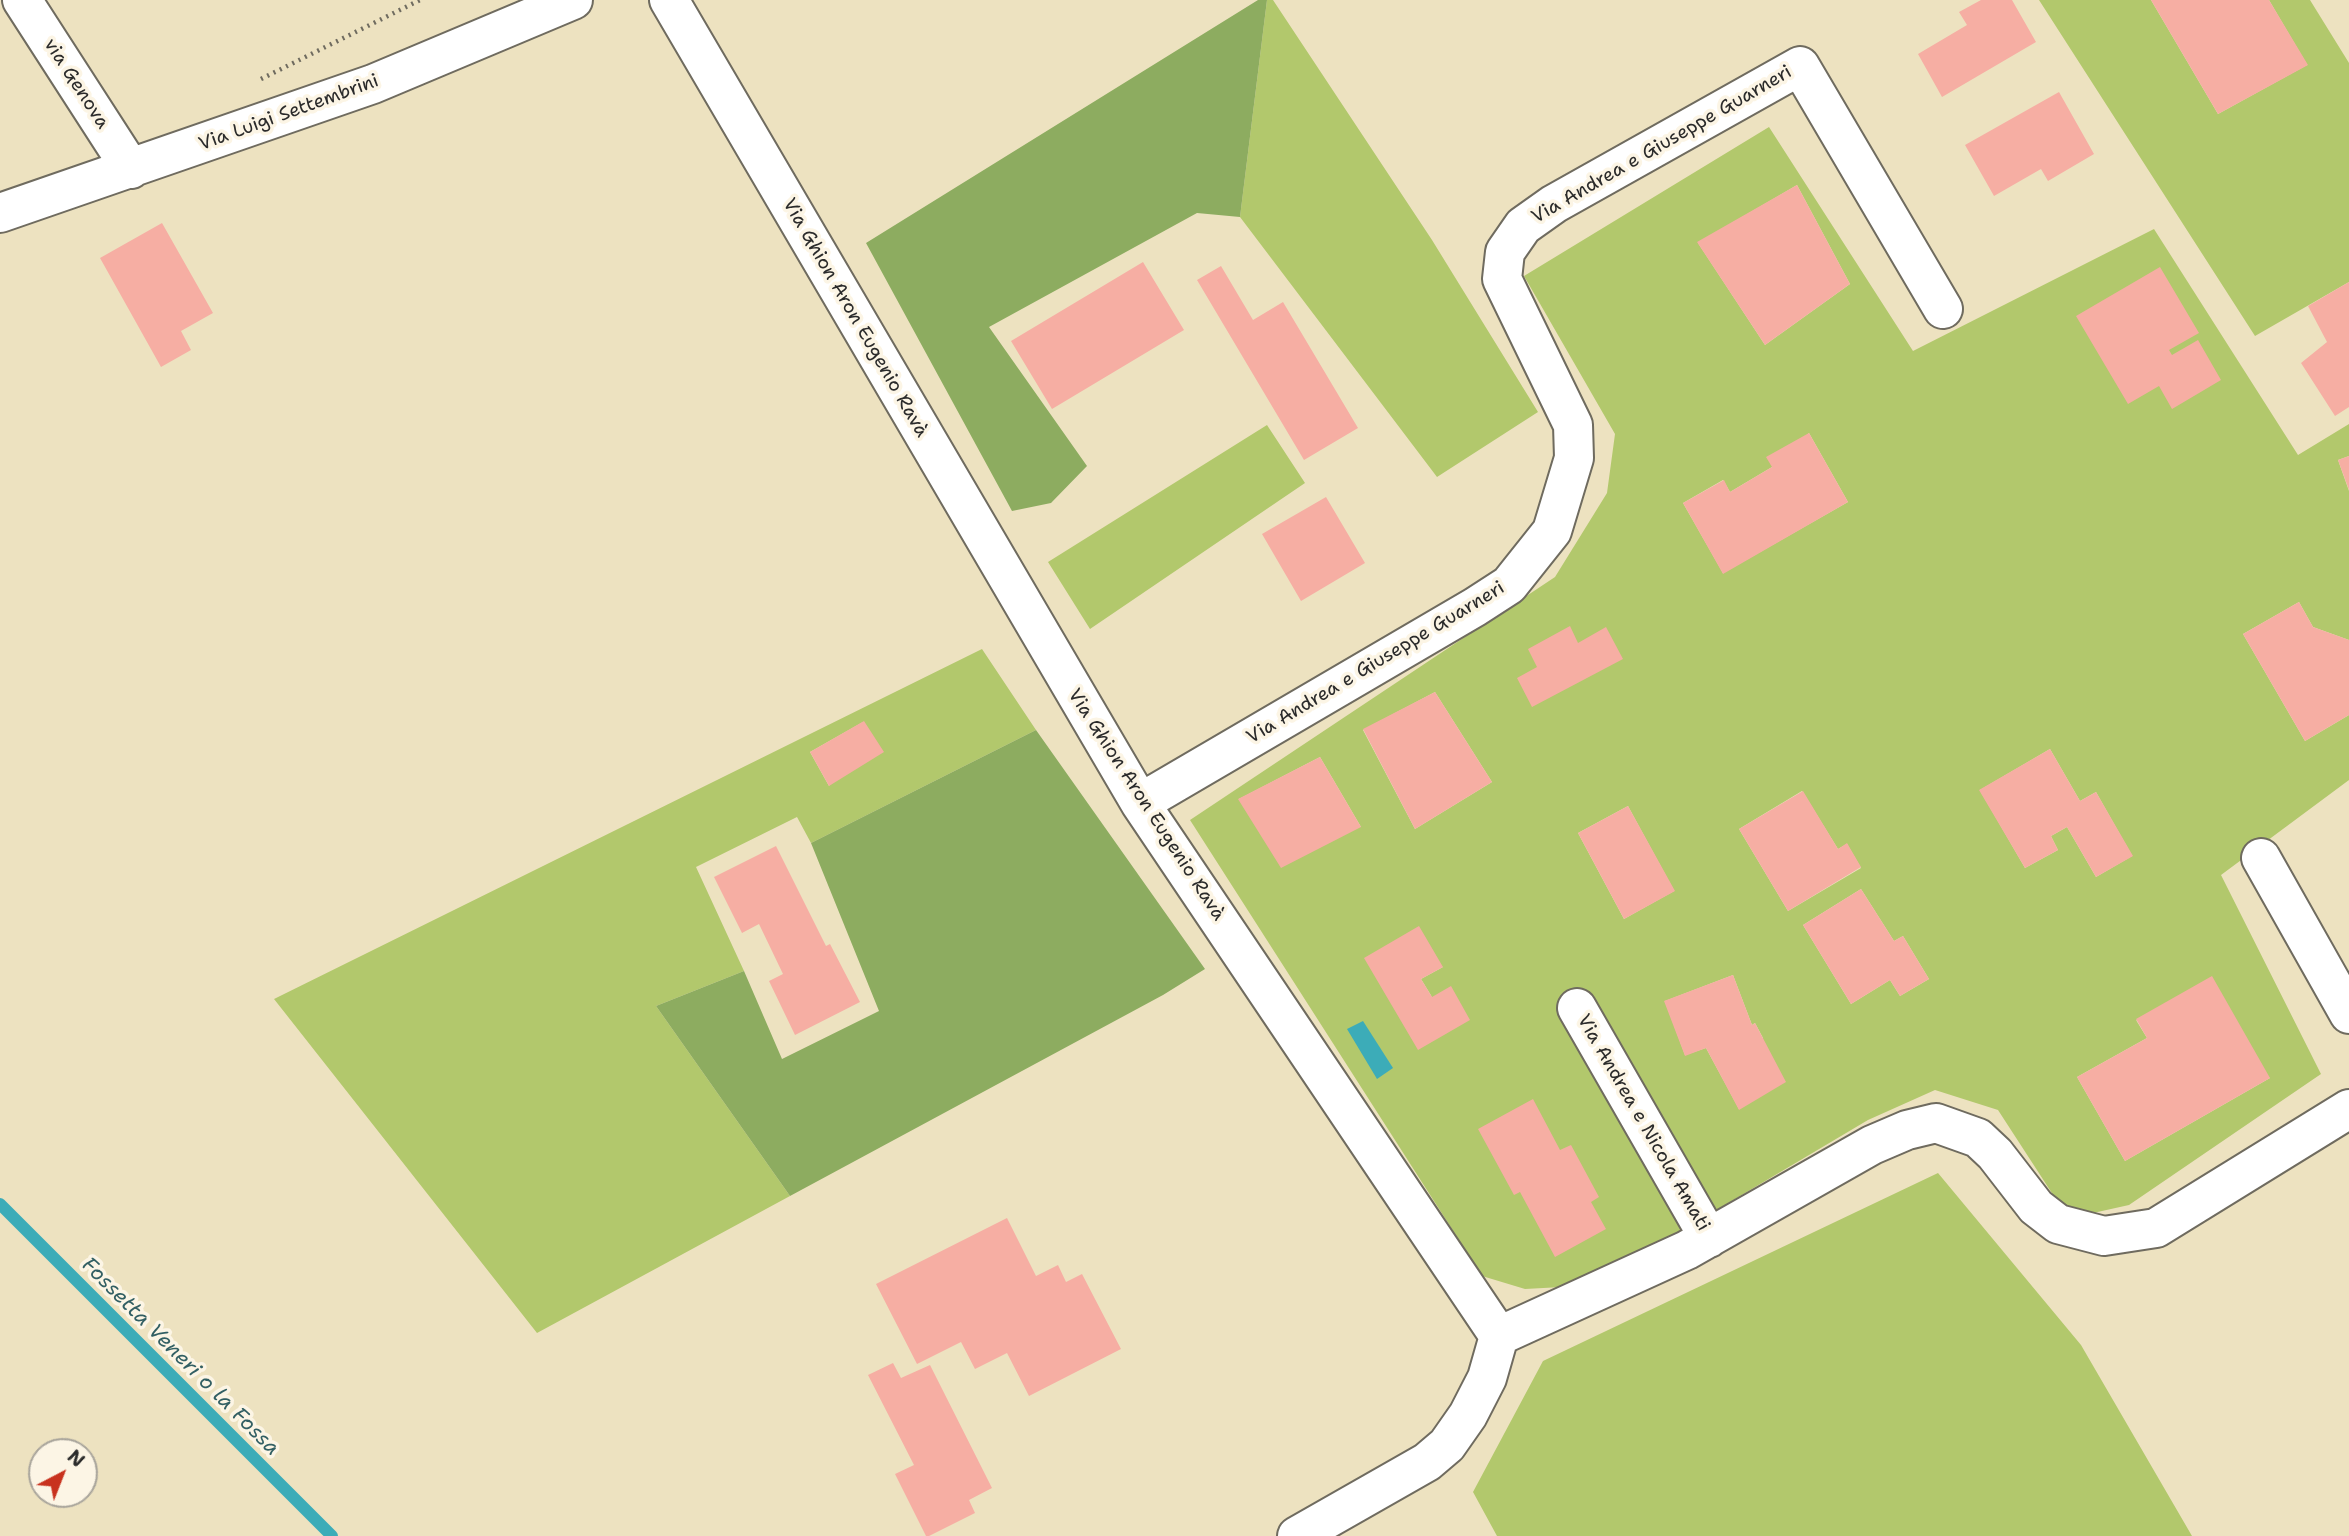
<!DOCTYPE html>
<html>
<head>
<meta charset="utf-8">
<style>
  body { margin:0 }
  #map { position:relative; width:2349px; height:1536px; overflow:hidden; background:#ede2c0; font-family:"Shantell Sans",sans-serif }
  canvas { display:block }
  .north { position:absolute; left:28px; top:1438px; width:70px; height:70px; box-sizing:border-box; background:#fcf5e5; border:2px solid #a8a49b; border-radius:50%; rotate:42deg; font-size:19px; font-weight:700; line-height:28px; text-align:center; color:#2b2b2b }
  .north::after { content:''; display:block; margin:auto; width:24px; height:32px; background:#c8321e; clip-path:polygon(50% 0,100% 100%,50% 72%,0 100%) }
</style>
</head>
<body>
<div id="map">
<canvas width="2349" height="1536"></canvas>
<div class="north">N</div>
</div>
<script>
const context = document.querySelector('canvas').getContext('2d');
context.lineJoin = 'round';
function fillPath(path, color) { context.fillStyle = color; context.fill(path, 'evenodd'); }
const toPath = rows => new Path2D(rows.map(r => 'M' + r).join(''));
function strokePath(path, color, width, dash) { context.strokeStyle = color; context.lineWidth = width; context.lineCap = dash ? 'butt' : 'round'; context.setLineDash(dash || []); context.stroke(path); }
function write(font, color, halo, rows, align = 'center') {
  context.font = font + ' "Shantell Sans",sans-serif'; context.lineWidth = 7; context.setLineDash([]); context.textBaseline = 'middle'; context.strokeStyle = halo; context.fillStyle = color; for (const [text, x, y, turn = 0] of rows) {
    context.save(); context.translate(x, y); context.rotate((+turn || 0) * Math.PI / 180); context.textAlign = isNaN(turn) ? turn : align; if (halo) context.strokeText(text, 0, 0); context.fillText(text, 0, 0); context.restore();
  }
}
fillPath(toPath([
  [1267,0,1273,0,1432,240,1538,412,1437,477,1240,217],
  [2039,0,2151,0,2218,114,2307,65,2269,0,2310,0,2349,63,2349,282,2255,336],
  [1769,127,1913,351,2154,229,2298,455,2349,424,2349,456,2338,460,2349,491,2349,640,2313,627,2299,602,2243,634,2305,741,2349,715,2349,780,2221,875,2321,1074,2129,1205,2093,1213,2059,1204,1998,1110,1935,1090,1868,1120,1654,1247,1580,1286,1525,1289,1482,1276,1190,820,1555,577,1607,493,1615,434,1524,276],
  [1797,185,1850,284,1765,345,1698,243],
  [1809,433,1848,502,1723,573,1683,503,1723,480,1730,492,1772,467],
  [1435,692,1492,782,1415,829,1363,730],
  [2050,749,2080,801,2096,792,2132,856,2096,877,2067,827,2051,836,2058,850,2025,868,1980,790],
  [1320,757,1361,827,1239,799],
  [1802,791,1838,849,1847,844,1861,868,1788,911,1739,829],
  [1628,806,1674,891,1624,919,1578,833],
  [1861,889,1894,941,1903,936,1929,979,1900,996,1890,980,1851,1004,1803,925],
  [1365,958,1443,967,1421,979,1432,997],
  [1733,975,1752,1025,1755,1023,1763,1038,1739,1109,1706,1048,1685,1055,1665,1001],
  [2136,1020,2270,1078,2125,1161,2077,1077,2147,1038],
  [1267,425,1305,483,1090,629,1048,562],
  [982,649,1036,730,811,843,797,817,696,867,744,971,656,1006,790,1196,537,1333,274,999],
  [863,722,829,786,810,752],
  [1938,1173,2081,1345,2192,1536,1497,1536,1473,1492,1543,1361]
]), '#b2c86c');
fillPath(toPath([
  [1258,0,1267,0,1240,217,1197,213,989,327,1087,466,1051,503,1012,511,866,243],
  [1036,730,1205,969,1163,995,790,1196,656,1006,744,971,782,1059,879,1011,811,843]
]), '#8dac60');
fillPath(toPath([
  [1363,1021,1393,1068,1377,1079,1347,1029]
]), '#3cacb8');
strokePath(toPath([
  [0,1204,332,1536]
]), '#3cacb8', 12);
fillPath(toPath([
  [1981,0,2012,0,2036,42,1942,97,1918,54,1967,25,1959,12],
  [2151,0,2269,0,2308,65,2218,114],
  [2059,92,2094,154,2048,181,2041,169,1994,196,1965,145],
  [1797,185,1850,284,1765,345,1697,242],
  [162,223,213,313,181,331,191,350,161,367,100,258],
  [1143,262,1184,330,1052,409,1011,341],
  [1221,266,1253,320,1283,302,1358,428,1304,460,1197,280],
  [2160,267,2199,333,2169,350,2172,355,2198,340,2221,380,2172,409,2159,386,2128,404,2076,316],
  [2349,282,2349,407,2335,416,2301,363,2327,342,2308,306],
  [1809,433,1848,502,1723,574,1683,503,1724,480,1730,492,1772,467,1766,457],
  [2349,456,2349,490,2338,460],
  [1326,497,1365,563,1301,601,1262,534],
  [2299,602,2313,627,2349,640,2349,715,2305,741,2243,634],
  [1570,626,1578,643,1606,627,1623,659,1532,707,1517,678,1537,667,1528,649],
  [1435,692,1492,782,1415,829,1363,729],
  [864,721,884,752,829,786,810,752],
  [2050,749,2080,801,2096,792,2133,856,2096,877,2067,827,2051,836,2058,850,2025,868,1979,790],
  [1320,757,1361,827,1281,868,1238,799],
  [1803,791,1838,849,1847,843,1861,867,1788,911,1739,829],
  [1628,806,1675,891,1624,919,1578,833],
  [776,846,826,946,830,944,860,1002,795,1035,769,981,783,974,759,924,742,933,714,877],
  [1861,889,1894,941,1903,936,1929,979,1900,996,1890,980,1851,1004,1803,925],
  [1419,926,1443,967,1421,979,1432,997,1451,986,1470,1020,1418,1050,1364,958],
  [1733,975,1752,1025,1755,1023,1786,1082,1739,1110,1706,1048,1685,1056,1664,1001],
  [2212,976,2270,1078,2125,1161,2077,1077,2147,1038,2136,1019],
  [1533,1099,1560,1150,1571,1145,1599,1197,1591,1202,1606,1229,1555,1257,1520,1192,1514,1195,1478,1129],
  [1007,1218,1036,1276,1058,1265,1066,1282,1082,1274,1121,1349,1029,1396,1007,1353,975,1369,961,1342,917,1364,876,1284],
  [893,1363,901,1378,930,1365,992,1488,969,1500,975,1513,929,1536,926,1536,895,1474,914,1465,868,1375]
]), '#f6aea3');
const minor = toPath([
  [22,0,131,169],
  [669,0,1140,803,1499,1336,1487,1378,1468,1415,1447,1445,1427,1462,1297,1536],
  [0,213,373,84,573,0],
  [1140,803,1475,607,1509,585,1552,531,1574,458,1573,425,1502,279,1505,252,1523,226,1554,204,1800,66,1943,309],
  [2261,858,2349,1014],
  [1577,1008,1709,1238],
  [1499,1336,1687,1250,1872,1145,1907,1130,1936,1123,1978,1138,1995,1154,2036,1207,2058,1224,2104,1236,2156,1228,2349,1109]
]);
strokePath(minor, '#6f6b5f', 42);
strokePath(toPath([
  [261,79,420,0]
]), '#6f6b5f', 4.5, [2, 5]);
strokePath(minor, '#fff', 38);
write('19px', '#2b2b2b', '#fcf5e5', [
  ["via Genova",76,84,57],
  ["Via Luigi Settembrini",289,113,-20],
  ["Via Andrea e Giuseppe Guarneri",1662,145,-30],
  ["Via Ghion Aron Eugenio Ravà",855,318,60],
  ["Via Andrea e Giuseppe Guarneri",1376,663,-31],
  ["Via Ghion Aron Eugenio Ravà",1146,805,57],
  ["Via Andrea e Nicola Amati",1643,1123,60]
]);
write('italic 21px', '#325f63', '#fcf5e5', [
  ["Fossetta Veneri o la Fossa",180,1357,45]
]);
</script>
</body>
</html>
